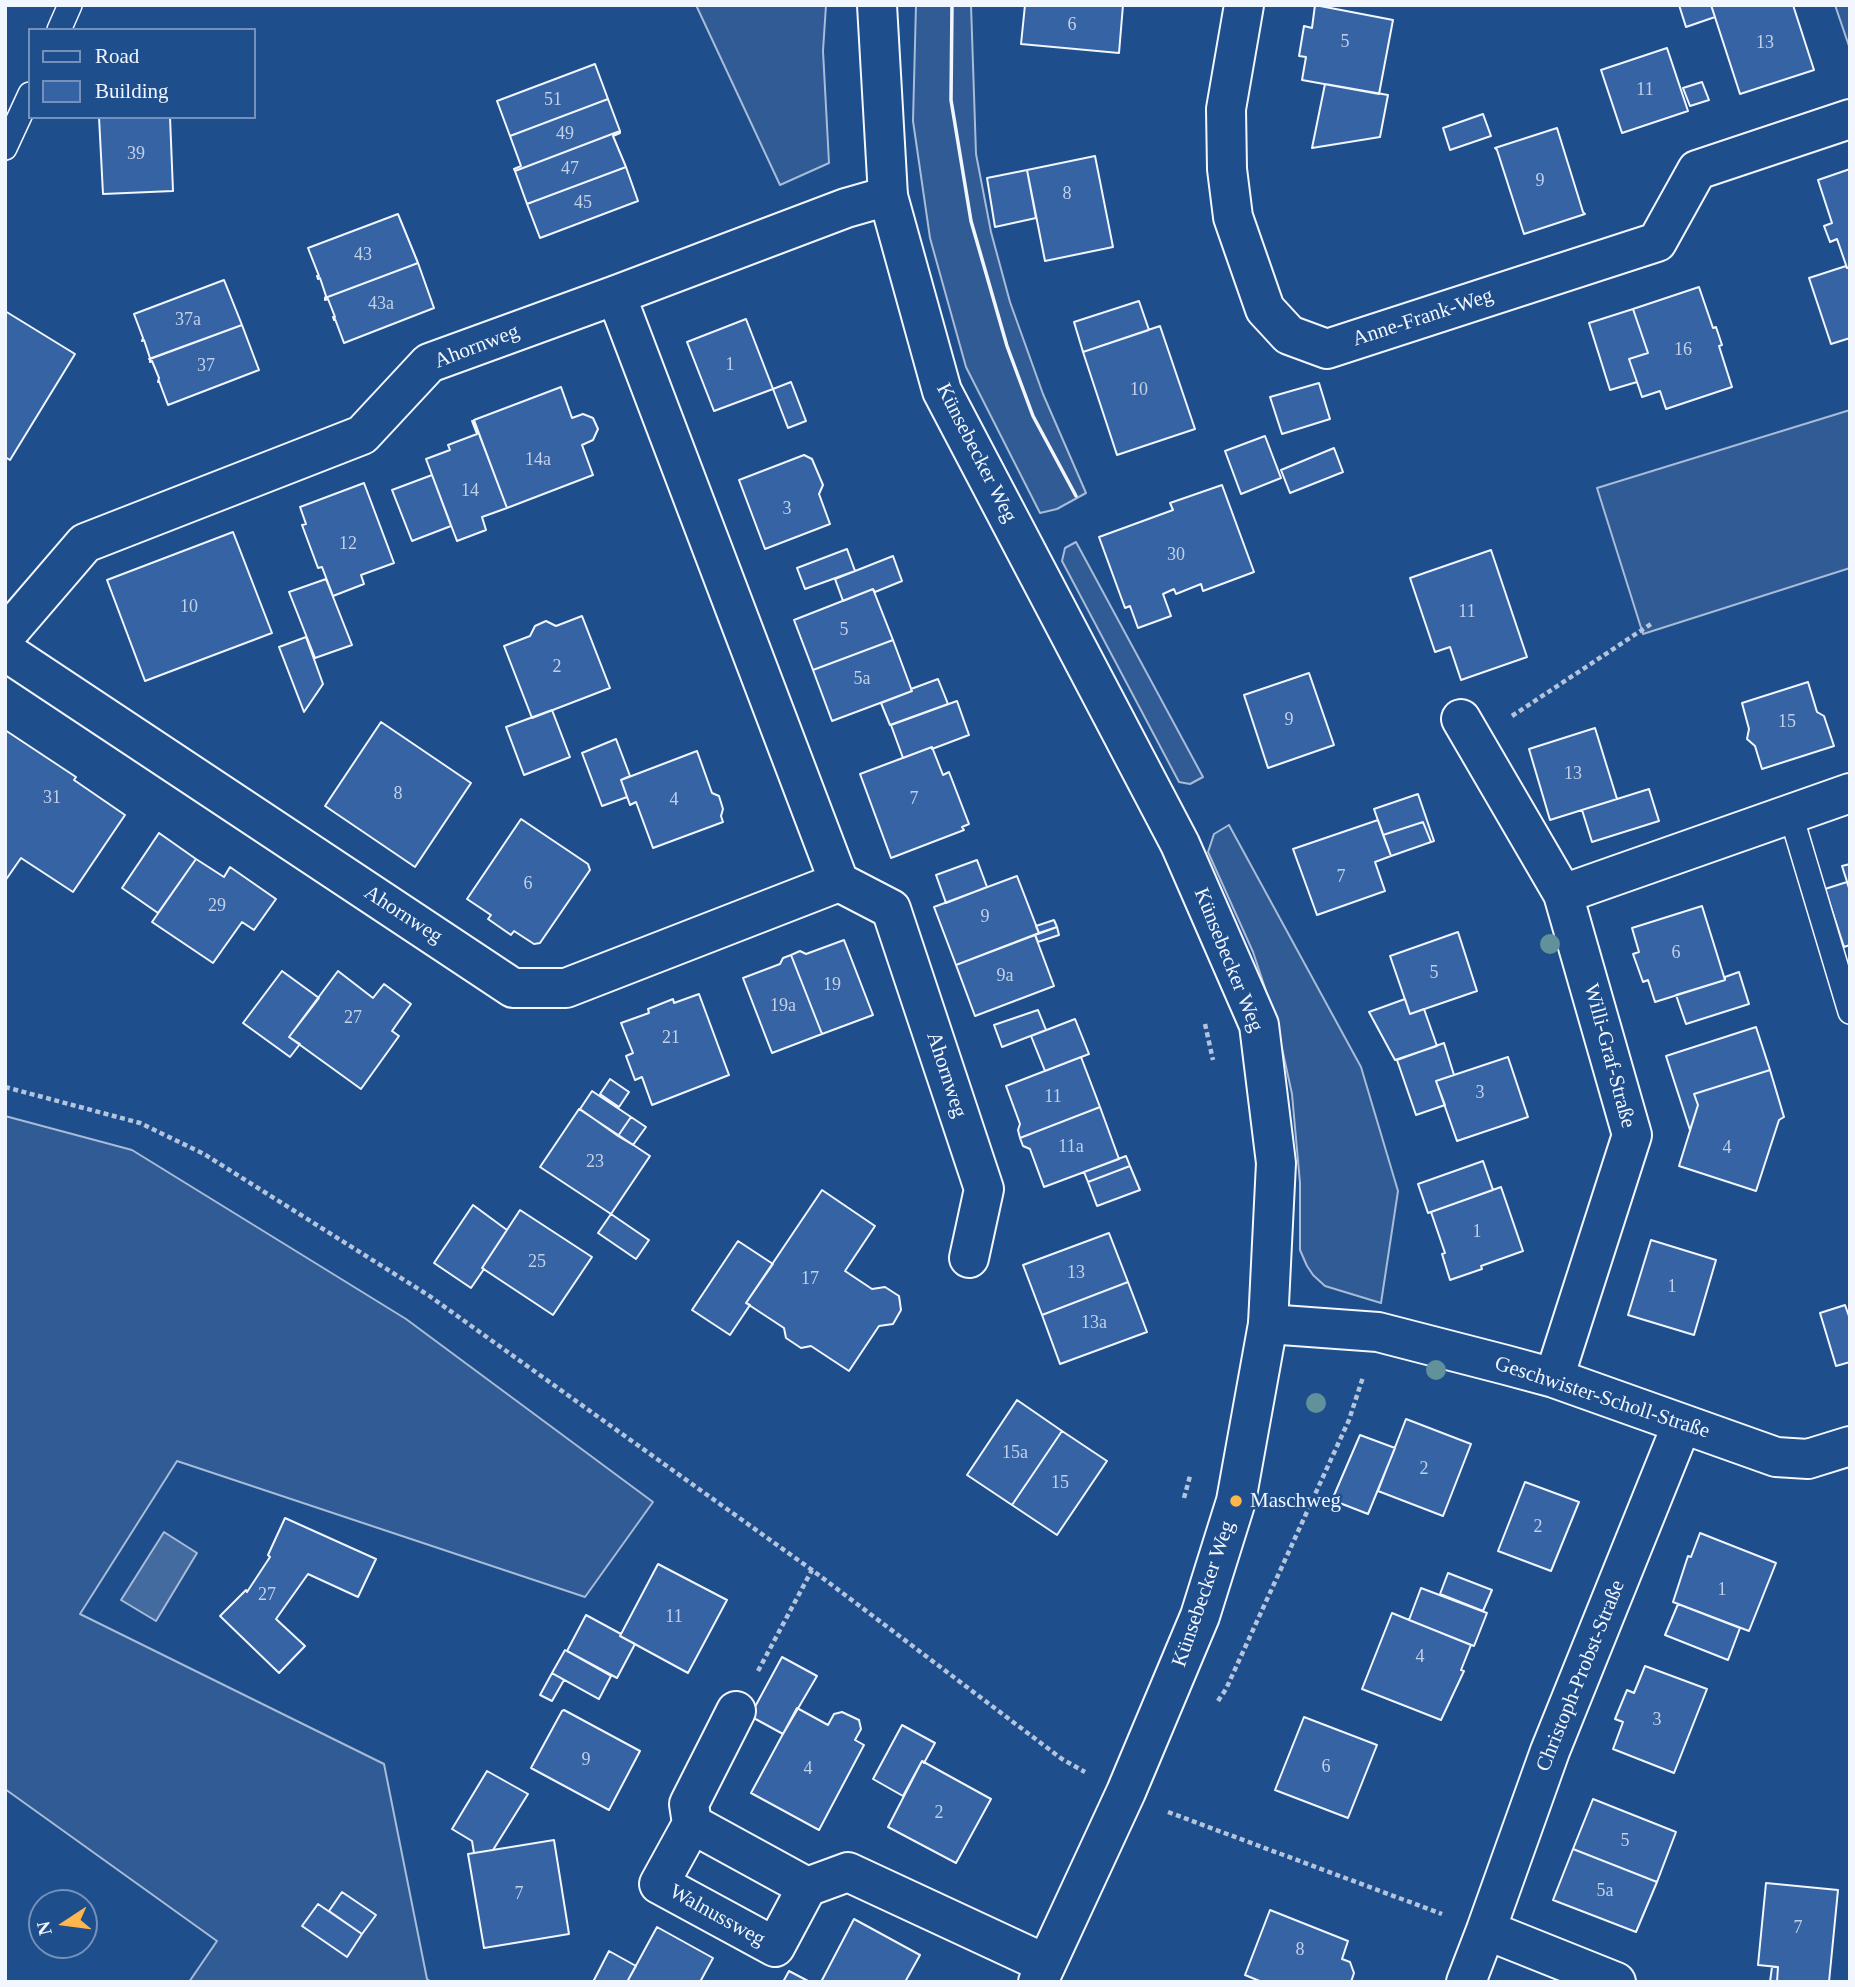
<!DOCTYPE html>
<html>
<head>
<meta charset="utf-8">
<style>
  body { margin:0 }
  #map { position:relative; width:1855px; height:1987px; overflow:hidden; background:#1f4e8c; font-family:Georgia,serif }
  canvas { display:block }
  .frame { position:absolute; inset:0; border:7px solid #f2f6ff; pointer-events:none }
  .legend { position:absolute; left:28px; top:28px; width:228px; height:91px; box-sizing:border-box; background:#1f4e8c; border:2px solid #7391ba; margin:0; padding:9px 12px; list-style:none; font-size:21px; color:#f2f6ff }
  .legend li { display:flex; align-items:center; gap:14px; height:35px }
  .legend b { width:35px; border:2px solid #7391ba }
  .north { position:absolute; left:28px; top:1889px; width:70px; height:70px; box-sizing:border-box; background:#1f4e8c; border:2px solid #7391ba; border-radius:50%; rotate:257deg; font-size:19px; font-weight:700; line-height:28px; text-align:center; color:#f2f6ff }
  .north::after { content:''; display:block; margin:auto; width:24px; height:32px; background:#ffb74d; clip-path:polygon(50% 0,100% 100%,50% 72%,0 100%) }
</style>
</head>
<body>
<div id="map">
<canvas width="1855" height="1987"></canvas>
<div class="frame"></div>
<ul class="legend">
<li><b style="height:9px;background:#1f4e8c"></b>Road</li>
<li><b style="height:19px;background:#3563a3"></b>Building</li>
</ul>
<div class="north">N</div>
</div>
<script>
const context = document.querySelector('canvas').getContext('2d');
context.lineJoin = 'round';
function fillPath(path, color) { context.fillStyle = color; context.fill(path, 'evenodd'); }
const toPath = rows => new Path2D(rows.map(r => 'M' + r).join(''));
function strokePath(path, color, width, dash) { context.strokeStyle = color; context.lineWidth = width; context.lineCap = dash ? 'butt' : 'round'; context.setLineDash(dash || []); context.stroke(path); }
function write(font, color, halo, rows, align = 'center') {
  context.font = font + ' Georgia,serif'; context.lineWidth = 5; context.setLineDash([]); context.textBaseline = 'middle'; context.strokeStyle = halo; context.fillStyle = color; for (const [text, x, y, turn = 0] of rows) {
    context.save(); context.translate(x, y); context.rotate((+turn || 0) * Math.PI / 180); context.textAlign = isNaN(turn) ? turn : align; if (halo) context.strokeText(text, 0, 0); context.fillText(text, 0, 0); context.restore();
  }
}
const built = toPath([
  [696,5,826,5,823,51,829,163,780,185,696,5],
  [916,5,971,5,976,154,991,232,1010,302,1043,394,1086,493,1057,509,1040,513,966,367,930,238,913,121,916,5],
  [1835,5,1850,5,1850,49,1835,5],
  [1850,410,1850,568,1643,634,1597,488,1850,410],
  [1076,542,1203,777,1190,784,1179,782,1062,561,1065,548,1076,542],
  [1229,825,1361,1067,1398,1191,1381,1303,1325,1286,1313,1275,1307,1266,1300,1250,1300,1183,1292,1094,1276,1021,1253,952,1208,852,1214,834,1229,825],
  [5,1116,132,1150,406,1319,653,1502,585,1597,177,1461,80,1614,384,1764,427,1979,431,1982,189,1982,217,1941,5,1789,5,1116]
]);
fillPath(built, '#305b95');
strokePath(built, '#a8bbd7', 2);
const water = toPath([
  [164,1532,197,1553,156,1621,121,1600,164,1532]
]);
fillPath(water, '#446ba0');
strokePath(water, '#a8bbd7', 2);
const building = toPath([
  [1025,5,1123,5,1119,53,1021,44,1025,5],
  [1315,5,1393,20,1379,94,1302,80,1306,57,1299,56,1304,26,1312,28,1315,5],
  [1679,5,1711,5,1715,17,1686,27,1679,5],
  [1711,5,1793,5,1814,70,1740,94,1711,5],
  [1667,48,1688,111,1622,133,1601,70,1667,48],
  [595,64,608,99,510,136,497,101,595,64],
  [1702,82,1709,100,1690,106,1683,88,1702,82],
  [1325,84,1388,95,1380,137,1312,148,1325,84],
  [608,99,620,131,515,171,514,169,521,166,510,136,608,99],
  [1483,114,1491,136,1450,150,1443,128,1483,114],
  [99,117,170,117,173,191,103,194,99,117],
  [1557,128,1583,212,1585,214,1524,234,1497,150,1495,148,1557,128],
  [620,131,620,133,613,136,626,167,527,204,515,171,620,131],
  [1095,156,1113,247,1045,261,1027,170,1095,156],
  [626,167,638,201,540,238,527,204,626,167],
  [1850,169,1850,267,1847,268,1837,239,1830,242,1824,226,1832,223,1818,180,1850,169],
  [1027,170,1036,218,995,227,987,178,1027,170],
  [398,214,418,263,325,298,326,296,320,278,318,279,317,276,319,276,308,248,398,214],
  [418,263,434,308,344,343,335,319,334,320,333,317,335,317,328,299,325,300,325,298,418,263],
  [1846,266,1847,268,1850,267,1850,338,1831,344,1809,278,1846,266],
  [224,280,242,325,149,359,150,358,144,340,142,341,143,338,134,314,224,280],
  [1699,287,1713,328,1716,327,1722,345,1719,346,1732,387,1666,409,1660,391,1642,397,1637,382,1629,359,1648,353,1633,309,1699,287],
  [1139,301,1149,330,1083,352,1074,322,1139,301],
  [1633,309,1648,353,1629,359,1637,382,1610,390,1589,323,1633,309],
  [5,311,75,354,10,460,5,457,5,311],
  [746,319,773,389,714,411,687,342,746,319],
  [242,325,259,370,168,405,159,381,158,382,159,378,152,361,150,362,150,359,242,325],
  [1160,326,1195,429,1117,455,1083,352,1160,326],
  [791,382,806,421,788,428,773,389,791,382],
  [1319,383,1330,419,1282,434,1270,397,1319,383],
  [561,387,572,418,583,414,593,418,598,429,593,440,582,445,593,475,507,508,474,420,561,387],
  [472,421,474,421,507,508,482,517,486,530,457,541,426,459,450,450,448,445,477,434,472,421],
  [1265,436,1281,478,1241,494,1225,451,1265,436],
  [1334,448,1343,472,1290,493,1281,470,1334,448],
  [804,455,812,459,823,485,819,494,830,524,765,549,739,480,804,455],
  [432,475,451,526,412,541,392,490,432,475],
  [364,483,394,563,361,575,364,584,333,596,322,567,318,568,302,525,306,524,300,507,364,483],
  [1222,485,1254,572,1203,591,1201,584,1176,594,1174,589,1163,594,1171,616,1138,628,1130,606,1125,608,1099,537,1173,510,1170,503,1222,485],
  [233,532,272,633,145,681,107,580,233,532],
  [847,549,855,571,805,589,797,568,847,549],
  [1491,550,1527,657,1461,680,1450,647,1435,652,1410,578,1491,550],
  [893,556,902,581,875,592,873,589,843,601,835,579,893,556],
  [326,579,352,645,315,658,289,592,326,579],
  [873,589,893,640,813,670,794,620,873,589],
  [582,616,610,688,532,718,504,646,530,636,535,626,546,621,556,626,582,616],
  [306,637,323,684,304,712,279,647,306,637],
  [893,640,912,691,832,721,813,670,893,640],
  [1309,673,1334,745,1268,768,1244,695,1309,673],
  [938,679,948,704,890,725,881,703,912,691,911,689,938,679],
  [1808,682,1817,712,1824,716,1834,746,1762,769,1755,746,1747,739,1749,729,1742,703,1808,682],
  [957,701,969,735,932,749,932,747,903,758,891,725,957,701],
  [552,710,570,757,524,775,506,727,552,710],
  [381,722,471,783,415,867,325,806,381,722],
  [1595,728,1617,799,1550,820,1529,749,1595,728],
  [5,730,76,777,74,780,125,815,73,892,21,858,5,881,5,730],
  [616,739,630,776,621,780,627,797,602,806,582,753,616,739],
  [932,747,943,775,949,772,969,824,962,827,964,830,891,858,860,774,932,747],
  [697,751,712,793,719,796,723,809,721,816,723,822,653,848,636,802,630,805,621,780,697,751],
  [1649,789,1659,821,1592,842,1582,810,1649,789],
  [1418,794,1434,841,1431,842,1423,822,1383,835,1374,809,1418,794],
  [521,819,588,864,590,870,540,943,534,944,514,931,511,935,488,919,491,915,467,899,521,819],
  [1378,820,1391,856,1375,862,1385,891,1317,915,1293,849,1378,820],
  [1423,822,1431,842,1391,856,1383,835,1423,822],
  [159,833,196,859,158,913,122,888,159,833],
  [196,859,224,877,230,867,276,899,254,930,242,922,213,963,152,922,196,859],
  [977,860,987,887,946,903,936,875,977,860],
  [1850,864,1850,891,1842,866,1850,864],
  [1017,876,1039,933,956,965,934,907,1017,876],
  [1847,882,1850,891,1850,945,1844,947,1825,889,1847,882],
  [1702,906,1725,980,1655,1002,1648,980,1643,982,1633,954,1639,952,1632,928,1702,906],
  [1054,920,1057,927,1039,933,1036,926,1054,920],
  [1057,927,1059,935,1038,942,1035,935,1057,927],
  [1458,932,1477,991,1410,1014,1390,956,1458,932],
  [1035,935,1054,986,975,1016,956,965,1035,935],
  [844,940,873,1015,822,1034,791,955,800,951,806,954,844,940],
  [791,955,822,1034,772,1053,743,978,780,964,783,958,791,955],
  [282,971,319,998,289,1037,300,1044,290,1057,243,1023,282,971],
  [338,971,373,998,384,984,411,1004,392,1031,399,1036,361,1089,289,1037,338,971],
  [1739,972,1749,1004,1686,1024,1676,995,1725,980,1725,977,1739,972],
  [699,994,729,1075,652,1105,642,1077,635,1080,626,1056,633,1053,621,1023,649,1013,648,1009,673,999,674,1003,699,994],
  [1405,999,1410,1014,1424,1009,1437,1046,1395,1060,1369,1012,1405,999],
  [1038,1010,1046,1030,1002,1047,994,1025,1038,1010],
  [1075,1019,1089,1054,1045,1071,1031,1036,1075,1019],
  [1756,1027,1770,1070,1694,1094,1698,1105,1690,1130,1666,1056,1756,1027],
  [1444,1043,1454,1075,1436,1081,1445,1105,1416,1115,1397,1060,1444,1043],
  [1081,1057,1100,1107,1020,1138,1018,1130,1020,1124,1006,1086,1081,1057],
  [1508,1057,1528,1117,1457,1141,1436,1081,1508,1057],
  [1770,1070,1784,1117,1779,1120,1756,1191,1679,1166,1698,1105,1694,1094,1770,1070],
  [610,1079,629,1092,619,1107,600,1094,610,1079],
  [592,1091,631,1117,618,1136,580,1109,592,1091],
  [1100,1107,1119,1159,1044,1187,1030,1149,1023,1146,1020,1138,1100,1107],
  [579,1109,650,1156,611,1214,540,1167,579,1109],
  [631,1117,646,1127,633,1145,618,1136,631,1117],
  [1126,1156,1130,1166,1088,1182,1084,1172,1126,1156],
  [1483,1161,1493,1190,1428,1213,1418,1184,1483,1161],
  [1130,1166,1140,1190,1097,1206,1088,1182,1130,1166],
  [1501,1187,1523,1251,1481,1266,1482,1269,1450,1280,1442,1254,1445,1253,1431,1212,1501,1187],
  [822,1190,875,1226,845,1271,872,1289,885,1287,899,1296,901,1310,893,1324,879,1326,849,1371,811,1346,801,1348,786,1338,784,1328,746,1303,822,1190],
  [473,1205,507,1230,482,1268,484,1269,471,1288,434,1263,473,1205],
  [520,1210,592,1257,553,1315,482,1268,520,1210],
  [611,1214,649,1240,636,1259,598,1233,611,1214],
  [1109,1233,1128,1282,1042,1315,1023,1265,1109,1233],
  [1651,1240,1716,1260,1694,1335,1628,1315,1651,1240],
  [738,1241,773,1264,746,1303,750,1305,730,1335,692,1310,738,1241],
  [1128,1282,1147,1332,1060,1364,1042,1315,1128,1282],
  [1845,1305,1850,1319,1850,1362,1836,1366,1820,1313,1845,1305],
  [1017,1400,1062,1431,1012,1505,967,1475,1017,1400],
  [1406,1419,1471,1444,1443,1516,1378,1491,1406,1419],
  [1062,1431,1107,1461,1057,1535,1012,1505,1062,1431],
  [1360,1435,1395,1448,1368,1514,1332,1500,1360,1435],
  [1525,1482,1579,1502,1551,1571,1498,1551,1525,1482],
  [285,1518,376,1559,358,1597,308,1574,276,1619,305,1646,279,1673,220,1616,246,1590,247,1592,270,1557,268,1555,285,1518],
  [1700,1533,1776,1563,1749,1631,1673,1602,1688,1556,1691,1557,1700,1533],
  [658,1564,727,1600,688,1673,620,1636,658,1564],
  [1448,1573,1492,1590,1483,1611,1440,1594,1448,1573],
  [1421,1588,1487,1613,1474,1646,1409,1620,1421,1588],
  [1678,1604,1740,1628,1728,1660,1665,1635,1678,1604],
  [1392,1613,1471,1645,1461,1670,1464,1671,1441,1720,1362,1689,1392,1613],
  [586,1615,621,1634,620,1636,635,1644,617,1678,567,1651,586,1615],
  [565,1650,611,1676,599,1699,552,1673,565,1650],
  [782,1657,817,1676,783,1734,750,1716,782,1657],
  [1645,1666,1707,1689,1674,1773,1613,1749,1623,1722,1615,1719,1627,1690,1634,1693,1645,1666],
  [552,1673,564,1680,552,1701,540,1695,552,1673],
  [797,1708,828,1725,834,1714,842,1712,859,1720,861,1729,855,1740,864,1745,819,1830,751,1793,797,1708],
  [564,1710,640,1751,609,1810,531,1768,562,1711,564,1710],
  [1304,1717,1377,1745,1348,1818,1275,1790,1304,1717],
  [902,1725,935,1743,924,1763,922,1761,903,1796,873,1779,902,1725],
  [922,1761,991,1799,956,1863,888,1827,922,1761],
  [487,1771,528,1794,493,1850,474,1853,472,1841,452,1829,487,1771],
  [1593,1799,1676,1832,1657,1882,1573,1849,1593,1799],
  [554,1840,569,1934,484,1948,468,1854,554,1840],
  [1573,1849,1657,1882,1636,1932,1553,1900,1573,1849],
  [1766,1883,1838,1890,1829,1982,1777,1982,1778,1967,1758,1965,1766,1883],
  [342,1892,376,1915,362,1934,329,1911,342,1892],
  [318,1904,362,1934,347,1957,302,1926,318,1904],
  [1270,1910,1348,1941,1342,1959,1350,1962,1354,1973,1351,1982,1262,1982,1245,1975,1270,1910],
  [854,1919,920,1955,905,1982,821,1982,854,1919],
  [657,1927,713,1958,700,1982,627,1982,657,1927],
  [609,1951,636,1966,627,1982,593,1982,609,1951],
  [1772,1967,1778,1967,1777,1982,1770,1982,1772,1967],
  [789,1971,810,1982,783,1982,789,1971]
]);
fillPath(building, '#3563a3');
strokePath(building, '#f2f6ff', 2);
const service = toPath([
  [59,30,70,5],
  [5,148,30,94],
  [1790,812,1850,1012]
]);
const minor = toPath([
  [1244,5,1226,109,1227,169,1233,217,1265,309,1289,335,1327,349,1657,242,1697,170,1850,119],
  [5,636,85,543,362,435,429,363,616,295,846,208,888,196],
  [5,651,513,988,566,988,839,882,616,295],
  [1461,719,1563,894,1632,1135,1554,1378],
  [839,882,891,909,984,1189,969,1258],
  [1563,894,1850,793],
  [1268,1324,1378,1332,1506,1365,1554,1378,1776,1457,1808,1459,1850,1446],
  [692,1824,689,1804,736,1711],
  [807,1887,692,1824,659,1884,775,1947,807,1887,848,1872,1046,1964],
  [1486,1930,1616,1982],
  [1466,1982,1486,1930,1550,1751,1682,1424]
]);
const tertiary = toPath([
  [877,5,888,196,942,391,1180,844,1259,1025,1276,1163,1268,1324,1236,1501,1200,1616,1126,1792,1038,1982]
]);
strokePath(service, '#f2f6ff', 26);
strokePath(minor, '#f2f6ff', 42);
strokePath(tertiary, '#f2f6ff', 42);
strokePath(toPath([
  [1512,716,1651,624],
  [1205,1024,1213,1060],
  [5,1087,140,1123,204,1154,428,1295,812,1570,1062,1759,1085,1772],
  [1184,1498,1190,1476],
  [758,1671,812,1570],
  [1218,1701,1226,1689,1349,1420,1363,1377],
  [1168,1812,1442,1914]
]), '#b3c4dc', 4.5, [5, 3.5]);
strokePath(service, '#1f4e8c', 23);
strokePath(minor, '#1f4e8c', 38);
strokePath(tertiary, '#1f4e8c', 38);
strokePath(toPath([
  [952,5,951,100,971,221,1007,346,1033,416,1076,496]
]), '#f2f6ff', 3.5);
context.fillStyle = '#61919a';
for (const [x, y] of [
  [1550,944],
  [1436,1370],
  [1316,1403]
]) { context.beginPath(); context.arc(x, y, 10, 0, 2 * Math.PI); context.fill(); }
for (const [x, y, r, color] of [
  [1236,1501,7,"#ffb74d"]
]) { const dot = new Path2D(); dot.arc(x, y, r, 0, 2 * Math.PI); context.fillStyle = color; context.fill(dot); strokePath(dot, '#1f4e8c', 2.5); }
write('18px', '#c3d1e8', null, [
  ["6",1072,25],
  ["5",1345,42],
  ["13",1765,43],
  ["11",1645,90],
  ["51",553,100],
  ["49",565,134],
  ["39",136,154],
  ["47",570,169],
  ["9",1540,181],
  ["8",1067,194],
  ["45",583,203],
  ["43",363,255],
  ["43a",381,304],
  ["37a",188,320],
  ["16",1683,350],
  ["1",730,365],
  ["37",206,366],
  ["10",1139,390],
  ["14a",538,460],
  ["14",470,491],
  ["3",787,509],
  ["12",348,544],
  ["30",1176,555],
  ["10",189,607],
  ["11",1467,612],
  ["5",844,630],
  ["2",557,667],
  ["5a",862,679],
  ["9",1289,720],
  ["15",1787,722],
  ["13",1573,774],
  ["8",398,794],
  ["31",52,798],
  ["7",914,799],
  ["4",674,800],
  ["7",1341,877],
  ["6",528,884],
  ["29",217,906],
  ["9",985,917],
  ["6",1676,953],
  ["5",1434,973],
  ["9a",1005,976],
  ["19",832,985],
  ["19a",783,1006],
  ["27",353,1018],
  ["21",671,1038],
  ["3",1480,1093],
  ["11",1053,1097],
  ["11a",1071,1147],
  ["4",1727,1148],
  ["23",595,1162],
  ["1",1477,1232],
  ["25",537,1262],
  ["13",1076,1273],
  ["17",810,1279],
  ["1",1672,1287],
  ["13a",1094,1323],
  ["15a",1015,1453],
  ["2",1424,1469],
  ["15",1060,1483],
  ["2",1538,1527],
  ["1",1722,1590],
  ["27",267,1595],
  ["11",674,1617],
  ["4",1420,1657],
  ["3",1657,1720],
  ["9",586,1760],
  ["6",1326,1767],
  ["4",808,1769],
  ["2",939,1813],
  ["5",1625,1841],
  ["5a",1605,1891],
  ["7",519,1894],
  ["7",1798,1928],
  ["8",1300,1950]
]);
write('21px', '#f2f6ff', '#1f4e8c', [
  ["Anne-Frank-Weg",1423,318,-18],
  ["Ahornweg",477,347,-21],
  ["Künsebecker Weg",976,453,63],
  ["Ahornweg",403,915,33],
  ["Künsebecker Weg",1228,960,68],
  ["Willi-Graf-Straße",1609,1056,75],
  ["Ahornweg",946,1075,72],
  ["Geschwister-Scholl-Straße",1602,1398,18],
  ["Künsebecker Weg",1204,1594,-71],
  ["Christoph-Probst-Straße",1581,1676,-68],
  ["Walnussweg",717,1916,29]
]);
write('21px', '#f2f6ff', '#1f4e8c', [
  ["Maschweg",1250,1501]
], 'left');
</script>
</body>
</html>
